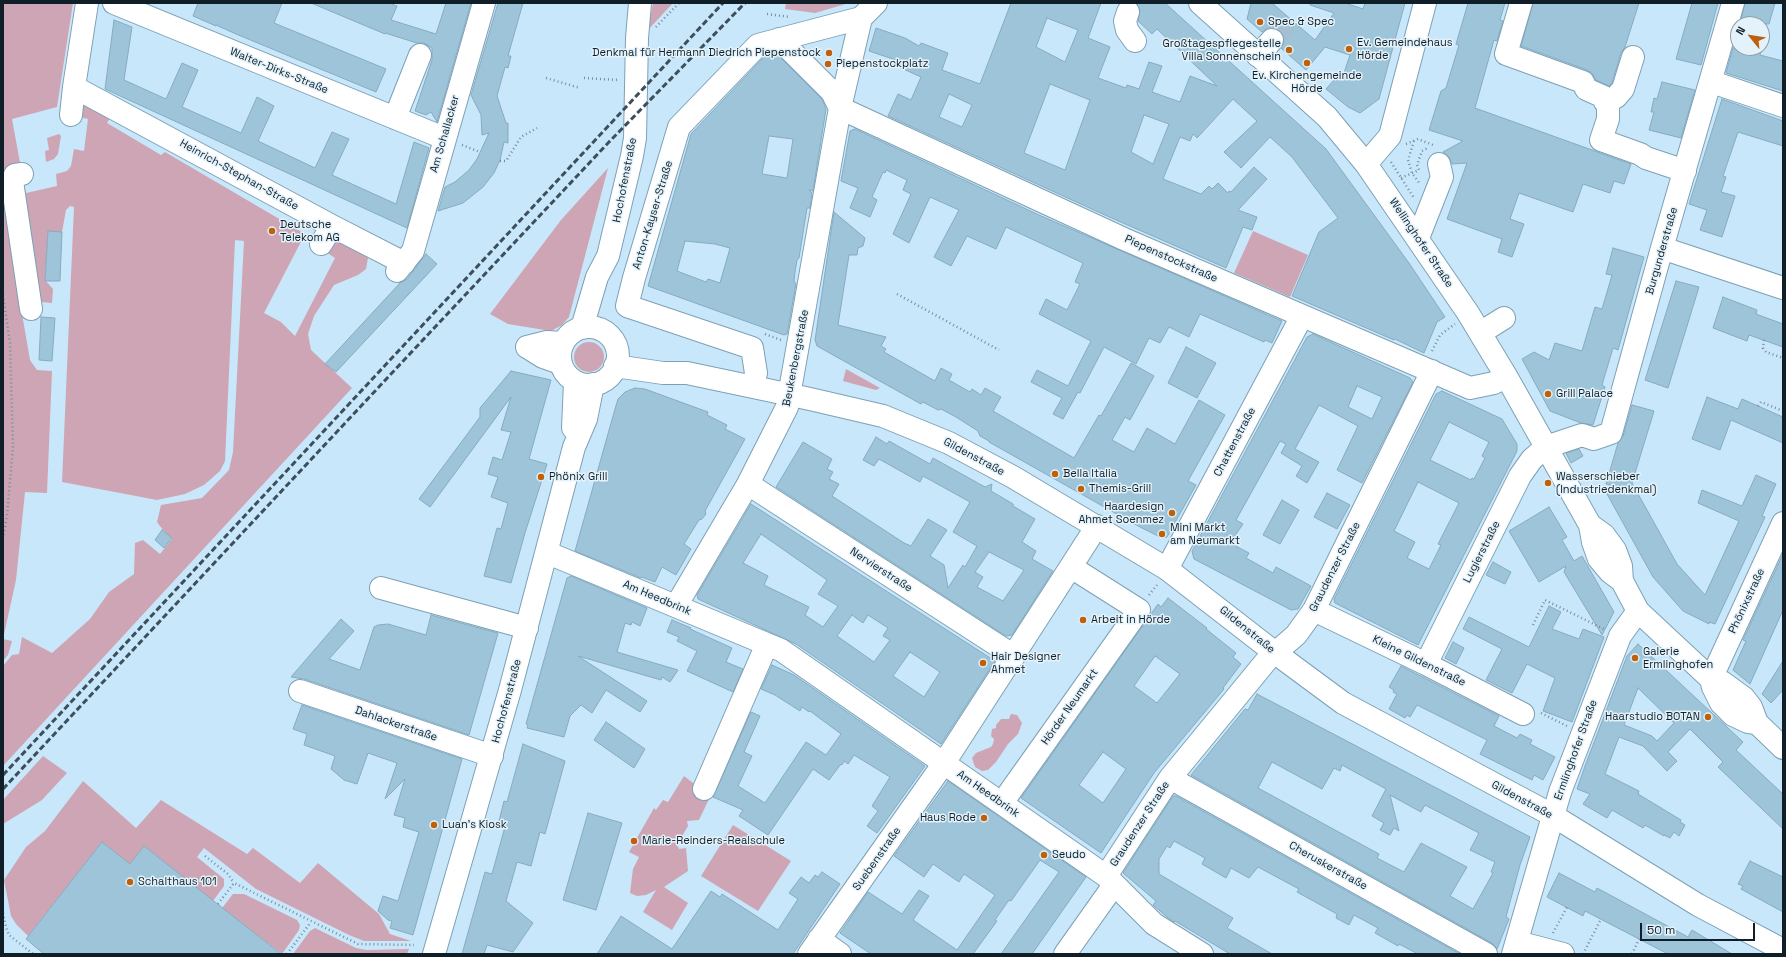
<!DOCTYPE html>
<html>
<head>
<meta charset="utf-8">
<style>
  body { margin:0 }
  #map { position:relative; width:1786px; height:957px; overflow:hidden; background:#c9e7fa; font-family:"Space Grotesk",sans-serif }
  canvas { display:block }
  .frame { position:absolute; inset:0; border:4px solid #101f27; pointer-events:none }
  .north { position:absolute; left:1730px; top:16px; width:40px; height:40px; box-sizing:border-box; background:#e3f2fb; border:1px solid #8f9ea6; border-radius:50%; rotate:300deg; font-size:11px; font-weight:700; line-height:16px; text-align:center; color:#101f27 }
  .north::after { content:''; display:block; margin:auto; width:14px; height:18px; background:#bd610c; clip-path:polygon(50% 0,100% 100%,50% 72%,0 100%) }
  .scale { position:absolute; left:1640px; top:923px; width:115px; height:18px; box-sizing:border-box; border:2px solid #101f27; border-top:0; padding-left:5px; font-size:12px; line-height:14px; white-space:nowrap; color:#101f27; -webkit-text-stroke:3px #e3f2fb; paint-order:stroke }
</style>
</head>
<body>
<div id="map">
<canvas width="1786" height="957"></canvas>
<div class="frame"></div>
<div class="north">N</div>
<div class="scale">50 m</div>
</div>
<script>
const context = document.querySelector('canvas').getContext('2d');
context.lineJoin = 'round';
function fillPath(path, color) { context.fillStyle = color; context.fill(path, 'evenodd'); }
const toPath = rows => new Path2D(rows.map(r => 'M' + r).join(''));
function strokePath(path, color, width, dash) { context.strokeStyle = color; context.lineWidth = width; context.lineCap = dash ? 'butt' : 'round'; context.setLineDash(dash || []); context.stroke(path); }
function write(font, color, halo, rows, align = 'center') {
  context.font = font + ' "Space Grotesk",sans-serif'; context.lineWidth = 3; context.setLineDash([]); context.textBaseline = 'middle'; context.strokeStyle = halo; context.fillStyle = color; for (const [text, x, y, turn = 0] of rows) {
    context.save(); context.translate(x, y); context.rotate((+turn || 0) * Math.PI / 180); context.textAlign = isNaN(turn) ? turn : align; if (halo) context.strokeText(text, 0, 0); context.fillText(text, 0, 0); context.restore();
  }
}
fillPath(toPath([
  [3,3,73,3,57,107,12,119,21,168,21,308,30,360,37,370,52,371,47,493,25,492,16,580,3,639,12,641,8,655,3,661],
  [653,3,673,3,648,30],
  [786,3,849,3,815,13,785,9],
  [87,103,113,113,107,123,161,155,165,152,305,234,264,313,281,322,295,336,335,258,326,252,332,243,340,241,365,251,368,258,366,269,358,275,334,285,314,316,308,334,311,350,352,388,3,766,3,666,12,655,19,654,22,637,52,653,90,619,109,592,134,574,135,543,143,540,160,554,172,539,163,530,157,522,161,505,202,498,229,470,233,452,244,241,235,240,225,461,220,471,204,485,185,494,157,500,62,482,74,207,70,206,66,210,62,232,48,232,45,280,53,289,52,303,41,302,34,293,23,180,26,193,57,186,56,174,67,171,71,166,74,149,84,151,88,119,79,117,82,107],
  [59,134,61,136,58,154,54,159,46,162,45,151,49,150,47,138],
  [608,168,569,317,562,325,551,331,508,324,490,314,561,220],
  [1253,231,1308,255,1290,297,1234,273],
  '574 357a15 15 0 1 1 30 0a15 15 0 1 1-30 0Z',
  [846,369,880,388,876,390,843,381],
  [1011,714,1017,715,1022,723,1018,734,1008,744,996,762,988,770,982,771,975,767,972,758,976,753,991,747,993,744,994,739,991,736,992,729,996,728,996,725,1001,719,1009,719],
  [43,756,67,773,42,800,3,824,3,800],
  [684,776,697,786,701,793,709,799,699,820,687,821,688,826,677,845,679,849,686,848,688,871,664,887,688,903,672,930,643,912,656,890,646,895,637,896,630,893,633,869,639,857,629,852,654,808,656,810,663,800,668,802],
  [83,781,136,828,161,800,247,854,253,848,300,883,318,863,379,914,390,934,411,941,364,941,349,935,256,889,204,848,197,857,224,879,224,886,213,901,144,846,130,864,102,842,28,936,16,924,11,916,4,880,26,847,45,831],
  [733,825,791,861,758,911,701,876],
  [233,894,244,894,297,920,300,925,299,930,282,954,222,908],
  [315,928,356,948,366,950,409,949,407,954,293,954,310,931]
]), '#cea5b4');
const building = toPath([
  [198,3,282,3,274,23,386,69,376,92,236,34,216,25,216,26,193,16,198,3],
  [311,3,389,3,397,6,391,20,436,34,446,3,471,3,437,122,431,112,426,115,415,111,432,60,432,48,424,43,417,43,385,33,385,34,311,3],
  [498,3,523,3,508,56,511,56,508,68,505,67,497,96,506,123,508,123,508,143,504,142,500,160,494,173,483,187,463,203,438,211,445,187,455,182,469,170,477,159,489,133,482,135,481,115,471,95,498,3],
  [1011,3,1101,3,1088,38,1110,47,1098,78,1126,88,1127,85,1139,89,1149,62,1162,66,1152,92,1180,102,1190,76,1217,86,1157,29,1152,34,1138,21,1140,10,1136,3,1165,3,1326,149,1409,263,1445,317,1437,322,1424,353,1395,339,1394,340,1292,296,1319,232,1338,218,1292,157,1270,137,1241,168,1224,152,1257,121,1233,99,1197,138,1193,134,1190,141,1180,137,1163,179,1201,194,1209,186,1212,189,1218,183,1228,193,1229,191,1231,192,1254,167,1267,179,1238,210,1257,217,1252,230,1243,227,1226,268,1107,216,888,116,898,94,911,100,921,77,899,67,902,62,869,51,876,28,905,38,919,46,921,43,948,53,942,70,980,84,1011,3],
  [1047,18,1078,30,1065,62,1036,47,1047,18],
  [1050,84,1090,100,1065,170,1024,153,1050,84],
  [949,94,972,105,962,127,939,117,949,94],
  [1144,115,1169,124,1153,164,1131,152,1144,115],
  [1251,3,1272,3,1315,40,1334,13,1310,5,1310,3,1345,3,1363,9,1365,3,1405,3,1379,99,1360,113,1348,107,1326,89,1335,79,1344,73,1350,55,1325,47,1306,70,1281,48,1284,43,1284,36,1280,30,1275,28,1268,28,1262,32,1247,19,1251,3],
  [1468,3,1505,3,1500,20,1503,21,1497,41,1494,40,1475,108,1631,164,1624,184,1614,181,1610,193,1583,184,1573,212,1519,193,1510,219,1524,224,1512,257,1498,252,1502,239,1447,219,1467,163,1452,164,1448,156,1443,152,1463,141,1429,130,1441,91,1446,88,1459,45,1456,44,1468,3],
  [1533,3,1639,3,1625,47,1621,53,1612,83,1609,86,1596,80,1592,73,1587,70,1521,46,1533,3],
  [1692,3,1718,3,1701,65,1676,59,1692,3],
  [1745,3,1775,3,1769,24,1740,24,1745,3],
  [114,20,132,27,124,80,166,99,182,63,198,70,182,107,241,133,257,97,274,106,258,141,315,168,332,132,349,139,332,175,396,204,414,142,429,148,407,228,105,89,114,20],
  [1733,48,1762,48,1760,55,1783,61,1783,91,1726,73,1733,48],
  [776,53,822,99,826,109,813,191,809,190,812,193,810,208,807,208,799,258,797,260,795,272,794,281,796,284,787,334,784,335,648,286,691,134,765,56,776,53],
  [769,136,793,139,787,178,762,174,769,136],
  [685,241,715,244,730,248,720,283,708,279,706,282,677,271,685,241],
  [1662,82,1695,90,1681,138,1649,130,1654,112,1651,112,1654,98,1657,99,1662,82],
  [1722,99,1783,121,1783,146,1738,132,1723,176,1726,177,1721,192,1735,196,1722,237,1700,230,1707,210,1689,204,1722,99],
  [855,129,1039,215,1282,321,1272,343,1265,340,1264,342,1200,314,1189,337,1169,327,1160,343,1149,338,1136,364,1104,347,1080,393,1078,392,1063,419,1053,414,1062,398,1031,382,1037,370,1068,386,1091,341,1039,314,1046,299,1067,310,1080,284,1075,282,1083,263,1006,227,996,249,967,236,951,266,934,257,959,210,930,197,909,243,893,234,911,194,903,190,907,180,886,170,885,173,883,172,872,197,877,200,870,217,850,208,858,188,841,181,850,131,855,129],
  [834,212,865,238,863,246,858,248,857,255,849,255,838,325,886,337,881,346,886,349,884,352,935,381,941,368,952,374,949,380,970,392,972,389,981,395,985,388,1001,397,993,411,1074,458,1099,415,1101,416,1131,363,1154,376,1130,420,1125,417,1112,440,1134,452,1147,428,1175,444,1199,400,1225,415,1188,481,1196,485,1167,537,1162,538,1138,526,989,442,989,441,980,436,978,431,956,417,941,409,938,410,923,402,921,404,817,346,815,340,834,212],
  [48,231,62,232,60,281,45,281,48,231],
  [1613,248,1644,257,1618,350,1613,348,1602,385,1605,387,1593,425,1581,423,1550,411,1522,359,1534,352,1549,360,1555,343,1582,351,1595,307,1602,309,1612,275,1606,274,1613,248],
  [426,254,437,264,336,372,325,364,400,283,407,279,426,254],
  [1676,281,1699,287,1668,388,1645,380,1676,281],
  [1723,297,1757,310,1756,314,1783,324,1783,347,1749,335,1747,341,1713,328,1723,297],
  [41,317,55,318,52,361,39,360,41,317],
  [1313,334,1410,378,1413,382,1362,483,1337,470,1358,426,1319,405,1295,449,1319,462,1307,483,1296,476,1302,466,1281,453,1286,444,1280,441,1236,520,1243,524,1230,543,1249,553,1246,558,1273,573,1276,567,1311,586,1298,609,1291,610,1194,559,1192,551,1307,337,1313,334],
  [1357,386,1382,397,1372,419,1348,407,1357,386],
  [1186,347,1216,363,1197,398,1168,383,1186,347],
  [511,371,551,380,529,459,547,464,525,533,511,583,484,576,497,528,501,529,508,503,491,497,498,477,488,474,493,457,502,460,511,432,501,430,511,397,430,507,419,499,480,417,480,408,511,371],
  [635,388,645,389,708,412,707,415,727,425,725,429,745,439,705,511,706,514,702,519,699,520,684,544,691,549,676,575,662,567,655,582,642,577,641,578,575,551,615,409,618,399,625,392,635,388],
  [1442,391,1502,419,1517,444,1517,451,1418,645,1335,603,1334,599,1436,394,1442,391],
  [1449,422,1489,442,1482,456,1485,458,1474,479,1472,478,1471,480,1430,460,1449,422],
  [1418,482,1459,503,1438,544,1441,545,1429,569,1407,558,1415,542,1394,531,1418,482],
  [1707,397,1738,409,1742,399,1783,417,1783,443,1731,420,1720,450,1692,439,1707,397],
  [1632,405,1654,411,1632,483,1677,564,1705,595,1739,521,1698,503,1702,490,1742,506,1756,475,1776,484,1762,516,1765,517,1715,624,1709,622,1709,624,1683,611,1653,577,1607,494,1610,485,1606,484,1618,443,1623,436,1632,405],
  [876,437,887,444,889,441,930,464,933,458,985,487,992,484,991,491,1013,504,1013,506,1035,519,1022,542,1036,551,1032,559,1053,571,1012,635,1006,636,776,487,803,442,832,459,827,469,833,472,829,479,839,484,832,496,904,543,911,546,928,519,947,530,930,556,944,565,948,588,963,565,965,567,977,546,953,532,970,502,923,476,920,482,879,459,874,466,863,460,876,437],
  [989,552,1024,570,1003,601,977,587,983,577,975,572,989,552],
  [1579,449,1583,456,1571,463,1566,453,1579,449],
  [1327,493,1350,505,1337,529,1314,517,1327,493],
  [1282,500,1299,510,1280,544,1263,535,1282,500],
  [751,504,995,661,941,744,796,644,698,599,697,595,751,504],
  [761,534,827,580,818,594,838,606,823,627,805,615,809,607,764,585,768,576,743,563,761,534],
  [852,615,863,623,868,615,888,628,883,636,890,640,874,662,837,636,852,615],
  [910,652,940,672,924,697,893,676,910,652],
  [1549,507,1567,537,1562,540,1574,561,1582,556,1614,612,1602,635,1564,572,1566,566,1539,582,1509,531,1549,507],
  [162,530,172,538,164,548,155,540,162,530],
  [1783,554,1783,610,1750,684,1733,670,1746,641,1743,640,1783,554],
  [1493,562,1511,572,1505,584,1486,575,1493,562],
  [571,576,647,608,640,626,632,622,631,625,625,623,617,652,678,670,670,682,662,677,661,680,578,656,647,701,640,712,606,690,592,713,581,705,570,716,564,737,527,728,528,725,526,724,567,578,571,576],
  [1168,598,1207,628,1206,629,1236,653,1233,657,1241,664,1223,688,1224,689,1154,773,1101,853,1021,798,1158,604,1161,607,1168,598],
  [1155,656,1180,674,1157,703,1134,686,1155,656],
  [1103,752,1126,769,1103,803,1079,785,1103,752],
  [1549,606,1561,612,1552,629,1579,639,1583,629,1604,637,1572,722,1543,711,1555,678,1527,664,1512,693,1486,680,1502,649,1463,629,1469,617,1529,647,1549,606],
  [431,615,498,633,469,735,304,679,291,677,341,619,354,631,329,659,360,670,374,627,378,625,388,624,426,635,431,615],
  [672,620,691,628,690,629,732,648,726,662,743,669,733,692,687,671,697,651,677,641,679,637,667,632,672,620],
  [1453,642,1464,648,1456,664,1445,658,1453,642],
  [1638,644,1743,742,1736,750,1783,794,1783,829,1718,767,1723,762,1690,729,1668,752,1677,761,1667,771,1643,746,1619,737,1605,774,1639,791,1638,794,1681,820,1680,822,1685,825,1679,836,1674,832,1670,838,1664,835,1664,836,1645,825,1643,828,1612,810,1607,818,1583,804,1590,794,1577,789,1585,766,1627,656,1638,644],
  [1638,688,1674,723,1657,741,1652,736,1624,725,1638,688],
  [1783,661,1783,690,1771,703,1762,694,1783,661],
  [772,665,794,675,925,766,877,833,867,826,878,811,872,806,890,777,854,755,848,764,844,761,842,765,841,764,829,780,813,769,768,835,739,816,743,810,713,797,751,712,760,716,744,752,752,756,738,786,765,803,806,742,826,755,841,734,810,711,809,712,802,707,800,711,775,695,761,689,772,665],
  [1401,666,1499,716,1494,726,1517,738,1520,734,1532,740,1530,744,1555,757,1543,780,1534,775,1532,780,1480,754,1487,740,1417,705,1410,717,1407,715,1405,718,1389,709,1397,694,1393,692,1394,690,1389,687,1401,666],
  [1257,694,1530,837,1520,865,1506,917,1509,919,1497,949,1492,943,1191,775,1245,709,1248,710,1257,694],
  [1272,762,1322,789,1334,768,1340,771,1342,765,1386,789,1372,816,1384,823,1380,830,1390,835,1394,828,1399,831,1390,795,1421,812,1425,805,1479,833,1470,850,1495,862,1491,872,1493,873,1473,909,1450,896,1467,867,1421,843,1404,872,1377,858,1379,854,1258,788,1272,762],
  [302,705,462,759,413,935,390,928,392,921,388,920,378,911,383,896,398,901,419,832,403,827,405,818,394,815,405,779,385,799,397,763,368,753,357,784,344,780,331,769,335,756,304,745,307,734,293,729,302,705],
  [606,722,645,749,634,768,594,740,606,722],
  [523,744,565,761,545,834,540,832,531,866,517,862,506,901,533,923,513,952,487,945,484,954,462,954,485,872,492,874,506,823,499,821,504,801,507,802,523,744],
  [948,781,1086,877,1032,954,1001,954,1059,872,1040,860,1011,901,1009,900,995,920,997,921,973,954,871,954,840,933,868,892,902,914,919,890,929,896,913,920,957,950,995,895,964,874,959,882,933,864,924,877,894,856,948,781],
  [1173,796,1176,796,1460,954,1418,954,1399,944,1398,946,1375,933,1378,928,1354,915,1349,925,1336,918,1337,914,1297,892,1299,889,1258,867,1249,878,1231,868,1226,878,1202,864,1205,858,1174,841,1170,848,1167,846,1159,859,1159,874,1233,918,1227,928,1272,954,1230,954,1175,921,1174,922,1167,917,1153,905,1156,901,1123,873,1173,796],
  [588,813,622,823,596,910,563,900,588,813],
  [102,842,130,864,144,846,281,954,44,954,26,939,102,842],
  [1750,861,1783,877,1783,912,1741,889,1743,886,1738,884,1750,861],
  [822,872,840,884,793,954,597,954,621,916,672,949,711,891,720,897,722,894,778,930,798,899,789,893,801,877,809,883,815,875,818,877,822,872],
  [1559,873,1595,892,1597,888,1688,937,1692,930,1732,954,1668,954,1585,911,1583,916,1547,897,1559,873]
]);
fillPath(building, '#9ec4da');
strokePath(building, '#86abc0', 1);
strokePath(toPath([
  [1272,40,1290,19]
]), '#a4bfd0', 22, [22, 11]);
const minor = toPath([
  [87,3,74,87,332,226,404,263],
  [114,3,444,138],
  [1200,3,1327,117,1366,164,1468,313,1506,376,1590,525,1604,535,1615,550,1621,566,1622,581,1638,611,1711,679,1722,682,1744,698,1751,707,1757,723,1783,748],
  [1521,3,1506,54,1583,82,1586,89,1604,97,1608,107,1608,119,1601,140,1640,154,1646,158,1685,171],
  [1128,12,1125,21,1127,30,1135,41],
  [779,39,832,92,840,108],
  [1258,56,1272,40],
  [1712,82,1783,106],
  [1605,102,1616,97,1623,89,1633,57],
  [840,108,1124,239,1470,388,1494,383,1506,376],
  [71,115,74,87],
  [395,118,420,55],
  [1366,164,1390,136,1425,3],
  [22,174,15,175,12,181,31,309],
  [1418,238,1442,177,1439,164],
  [321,244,332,226],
  [1662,248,1783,288],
  [397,271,413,251,484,3],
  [1480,333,1504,318],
  [527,347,543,357,560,363],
  [527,347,547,342,563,343],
  [753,386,756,373,752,348,627,306,634,278,679,127,758,45,861,18],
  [573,428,575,382],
  [748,484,1014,656],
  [1590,525,1593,542,1599,559,1610,572,1622,581],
  [548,553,781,650,1106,876,1154,924,1202,954],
  [1167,569,1302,316],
  [381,588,527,628],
  [676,606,748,484,787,407,840,108,861,18,876,3],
  [1314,610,1426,664,1523,714],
  [1426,664,1520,476,1532,459,1546,447,1582,435,1594,439,1611,433,1662,248,1733,3],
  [1711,679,1783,523],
  [1711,679,1713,687,1721,703,1733,715,1748,722,1757,723],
  [300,691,492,756],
  [1170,778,1486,954],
  [704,789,767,644],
  [1002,803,1139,610,1071,567],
  [1106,876,1170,778,1267,660,1296,635,1314,610,1432,371],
  [819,939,840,954],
  [1517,942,1563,954],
  [434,954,510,690,574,447,586,419,593,384],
  [809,954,944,763,1097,526],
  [1065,954,1114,885],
  [1513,954,1560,792,1620,636,1638,611]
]);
const major = toPath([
  '560 356a29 29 0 1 1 58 0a29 29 0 1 1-58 0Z',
  [582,328,597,277,608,256,632,156,635,138,637,38,640,3],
  [615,366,663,373,687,373,810,399,883,416,949,443,1013,477,1167,569,1274,652,1343,703,1552,815,1698,905,1783,950]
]);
strokePath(minor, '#7ca1b6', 24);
strokePath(major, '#7ca1b6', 24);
strokePath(toPath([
  [767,14,790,17],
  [656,27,679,3],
  [546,78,580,88],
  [584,78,619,80],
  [1414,141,1408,160,1412,173,1420,184],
  [1406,144,1418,139,1433,145],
  [462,145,480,152],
  [500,161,506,161,521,137,537,128],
  [1391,162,1414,198],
  [1401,178,1419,170,1417,165,1422,151,1428,148],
  [897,294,999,350],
  [3,295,10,343,13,446,7,516,3,538],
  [765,334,781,340],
  [1764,340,1763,348,1766,352,1783,358],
  [1432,351,1440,335,1455,324],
  [1758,406,1761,402,1783,411],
  [1149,595,1157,585],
  [1533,625,1545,600,1604,629],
  [1541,713,1567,726],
  [205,856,228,874,234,883],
  [218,904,234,883,358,944,414,945],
  [3,913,6,927,9,935,33,954],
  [1553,933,1567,907],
  [287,954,311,922],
  [1583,954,1601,919],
  [1632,954,1639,939]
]), '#768d9c', 2.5, [1, 3]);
strokePath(minor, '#fff', 22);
strokePath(major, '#fff', 22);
strokePath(toPath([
  [3,775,723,3],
  [3,789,405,359,609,142,745,3]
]), '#3c4f5a', 3, [6, 3]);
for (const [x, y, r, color] of [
  [1260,22,4,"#bd610c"],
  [1349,49,4,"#bd610c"],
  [1289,50,4,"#bd610c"],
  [829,53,4,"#bd610c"],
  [1307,63,4,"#bd610c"],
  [828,64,4,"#bd610c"],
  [272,231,4,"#bd610c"],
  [1548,394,4,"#bd610c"],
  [1055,474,4,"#bd610c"],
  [541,477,4,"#bd610c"],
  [1548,483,4,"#bd610c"],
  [1081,489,4,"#bd610c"],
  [1172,513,4,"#bd610c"],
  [1162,534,4,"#bd610c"],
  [1083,620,4,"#bd610c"],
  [1635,658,4,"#bd610c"],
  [983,663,4,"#bd610c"],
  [1708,717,4,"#bd610c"],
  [984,818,4,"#bd610c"],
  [434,825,4,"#bd610c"],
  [634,841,4,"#bd610c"],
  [1044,855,4,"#bd610c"],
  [130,882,4,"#bd610c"]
]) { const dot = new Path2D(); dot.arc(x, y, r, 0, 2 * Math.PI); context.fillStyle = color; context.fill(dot); strokePath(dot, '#e3f2fb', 1.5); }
write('11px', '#101f27', '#e3f2fb', [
  ["Spec & Spec",1268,22],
  ["Ev. Gemeindehaus",1357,43],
  ["Hörde",1357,56],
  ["Großtagespflegestelle",1281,44,"right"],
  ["Villa Sonnenschein",1281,57,"right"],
  ["Denkmal für Hermann Diedrich Piepenstock",821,53,"right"],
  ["Piepenstockplatz",836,64],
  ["Ev. Kirchengemeinde",1307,76,"center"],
  ["Hörde",1307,89,"center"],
  ["Deutsche",280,225],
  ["Telekom AG",280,238],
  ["Grill Palace",1556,394],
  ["Bella Italia",1063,474],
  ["Phönix Grill",549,477],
  ["Wasserschieber",1556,477],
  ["(Industriedenkmal)",1556,490],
  ["Themis-Grill",1089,489],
  ["Haardesign",1164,507,"right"],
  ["Ahmet Soenmez",1164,520,"right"],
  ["Mini Markt",1170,528],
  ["am Neumarkt",1170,541],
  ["Arbeit in Hörde",1091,620],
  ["Galerie",1643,652],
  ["Ermlinghofen",1643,665],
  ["Hair Designer",991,657],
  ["Ahmet",991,670],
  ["Haarstudio BOTAN",1700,717,"right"],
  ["Haus Rode",976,818,"right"],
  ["Luan's Kiosk",442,825],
  ["Marie-Reinders-Realschule",642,841],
  ["Seudo",1052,855],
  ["Schalthaus 101",138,882]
], 'left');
write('11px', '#101f27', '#e3f2fb', [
  ["Walter-Dirks-Straße",279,71,22],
  ["Am Schallacker",445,134,-74],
  ["Heinrich-Stephan-Straße",239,175,29],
  ["Hochofenstraße",625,180,-79],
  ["Anton-Kayser-Straße",653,215,-73],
  ["Wellinghofer Straße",1421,243,56],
  ["Burgunderstraße",1662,251,-74],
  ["Piepenstockstraße",1171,259,24],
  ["Beukenbergstraße",796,358,-79],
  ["Chattenstraße",1235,442,-62],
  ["Gildenstraße",974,457,28],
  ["Lugierstraße",1482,552,-63],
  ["Graudenzer Straße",1335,567,-63],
  ["Nervierstraße",881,570,33],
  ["Am Heedbrink",657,598,23],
  ["Phönixstraße",1747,601,-65],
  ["Gildenstraße",1247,630,39],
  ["Kleine Gildenstraße",1419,661,26],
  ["Hochofenstraße",507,701,-75],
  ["Hörder Neumarkt",1070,707,-55],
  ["Dahlackerstraße",396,724,19],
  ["Ermlinghofer Straße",1576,750,-70],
  ["Am Heedbrink",988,794,35],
  ["Gildenstraße",1522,800,28],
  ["Graudenzer Straße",1140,824,-57],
  ["Suebenstraße",877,859,-55],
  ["Cheruskerstraße",1328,866,29]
]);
</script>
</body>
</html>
